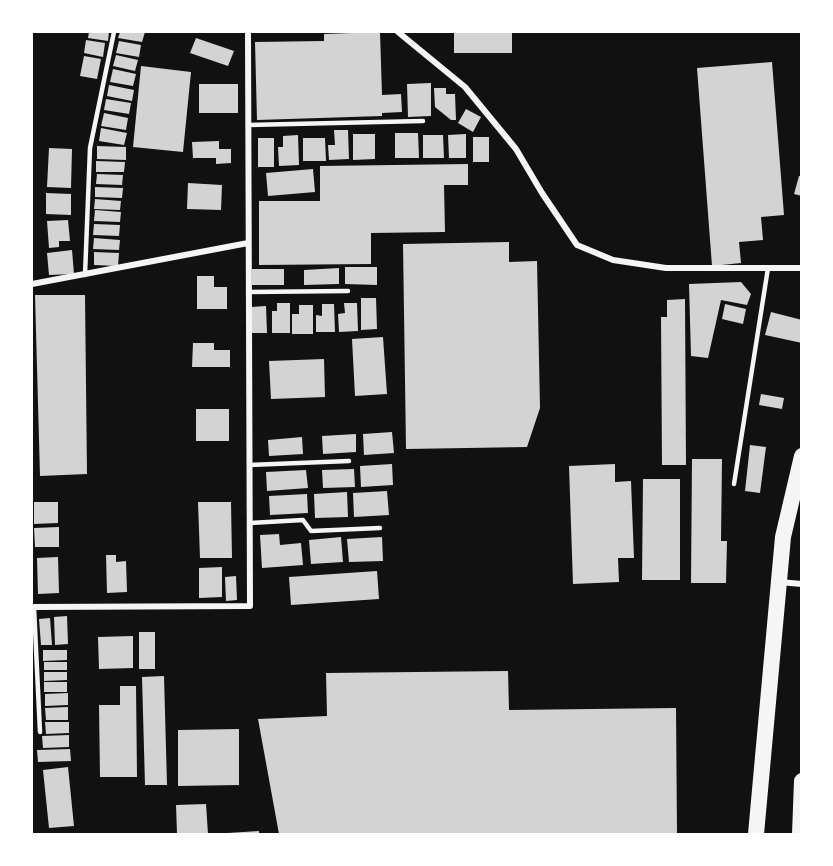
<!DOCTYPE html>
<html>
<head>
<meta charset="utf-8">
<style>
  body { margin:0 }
  #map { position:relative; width:833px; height:866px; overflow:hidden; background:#111; font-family:"Archivo Narrow",sans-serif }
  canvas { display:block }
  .frame { position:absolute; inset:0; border:33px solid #fff; pointer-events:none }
</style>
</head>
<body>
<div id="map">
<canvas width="833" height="866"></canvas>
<div class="frame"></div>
</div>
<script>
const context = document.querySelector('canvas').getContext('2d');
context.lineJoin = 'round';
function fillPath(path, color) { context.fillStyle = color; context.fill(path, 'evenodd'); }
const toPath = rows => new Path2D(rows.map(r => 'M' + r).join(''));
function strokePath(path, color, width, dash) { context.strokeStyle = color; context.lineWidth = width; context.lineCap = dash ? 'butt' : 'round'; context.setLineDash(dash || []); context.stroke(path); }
fillPath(toPath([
  [89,32,109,32,108,41,88,38],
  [120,32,145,32,142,42,118,38],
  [380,32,382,95,401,94,402,112,382,113,382,116,257,120,255,42,324,41,324,34],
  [454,32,512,32,512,53,454,53],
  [196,38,234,51,228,66,190,53],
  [86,40,105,43,103,57,84,53],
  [119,41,141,45,139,57,116,53],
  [116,55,138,60,135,71,113,66],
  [84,56,101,59,97,79,80,76],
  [772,62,784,215,761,217,763,240,739,242,741,263,712,266,697,68],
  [141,66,191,72,183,152,133,147],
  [113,69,136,74,133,86,110,82],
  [431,83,431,116,408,117,407,84],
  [199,84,238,84,238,113,199,113],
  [109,85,134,90,132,101,107,96],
  [434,88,446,88,446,94,455,94,456,120,451,120,435,107],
  [106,99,131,103,129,114,104,110],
  [466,109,481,117,473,132,458,123],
  [104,113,128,118,126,130,101,126],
  [101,128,127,133,124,145,99,141],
  [334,130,348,130,349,159,329,160,328,145,335,145],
  [395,133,418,133,419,158,395,158],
  [353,134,375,134,375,159,353,160],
  [466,134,466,158,449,158,448,135],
  [298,135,299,165,279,166,278,147,283,147,283,136],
  [423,135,443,135,444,158,423,158],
  [473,137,489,137,489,162,473,162],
  [258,138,274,138,274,167,258,167],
  [303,138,325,138,326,161,303,161],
  [219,141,219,149,231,149,231,163,216,164,216,158,193,158,192,142],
  [97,146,126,147,126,160,97,159],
  [49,148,72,149,71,188,47,187],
  [96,161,125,162,124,172,96,172],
  [468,164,468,185,444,185,445,232,371,233,371,264,259,265,259,201,320,201,320,166],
  [313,169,315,192,268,196,266,173],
  [97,174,123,175,122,185,96,184],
  [799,176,802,176,802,196,794,194],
  [188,183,222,185,221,210,187,209],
  [95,187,123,188,122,198,95,197],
  [46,193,71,194,71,215,46,214],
  [95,199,121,201,120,210,94,209],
  [95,210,121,212,120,222,94,221],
  [68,220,70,241,59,241,59,247,49,248,47,221],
  [94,224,120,225,119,236,93,235],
  [94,238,120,240,119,250,93,249],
  [509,242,509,262,537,261,540,408,527,447,406,449,403,244],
  [72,250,74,274,49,275,47,253],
  [94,252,119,253,118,266,94,265],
  [345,267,377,267,377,285,345,284],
  [339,268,339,284,304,285,304,270],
  [252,269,284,269,284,285,252,285],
  [197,276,214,276,214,287,227,287,227,309,197,309],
  [741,282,751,294,747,305,721,300,708,358,691,356,689,284],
  [35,295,85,295,87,474,40,476],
  [361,298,376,298,377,329,361,330],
  [685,299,686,465,662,465,661,317,667,317,667,300],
  [277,303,290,303,290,333,272,333,272,311,277,311],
  [344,303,357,303,358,331,339,332,338,314,345,313],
  [322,304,334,304,335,332,316,332,316,315,322,316],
  [725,304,746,309,743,324,722,319],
  [299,305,313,305,313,334,292,334,292,314,299,314],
  [266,306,267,333,252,333,251,307],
  [771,312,802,320,802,343,765,335],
  [383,337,387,394,355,396,352,339],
  [193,343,214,343,214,350,230,350,230,367,192,367],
  [324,359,325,397,271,399,269,361],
  [761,394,784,398,782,409,759,405],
  [196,409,229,409,229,441,196,441],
  [392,432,394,453,364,455,363,434],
  [356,434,356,452,323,454,322,436],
  [302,437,303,454,269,456,268,440],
  [750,445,766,447,760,493,745,491],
  [692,459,722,459,721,541,727,541,726,583,691,583],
  [392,464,393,485,361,487,360,466],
  [615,464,615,482,631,481,634,558,618,558,619,582,573,584,569,466],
  [354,469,355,487,323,488,322,470],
  [306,470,308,488,267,491,266,472],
  [643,479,680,479,680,580,642,580],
  [387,491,389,515,354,517,353,493],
  [347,492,348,517,315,518,314,494],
  [307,494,308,513,270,515,269,496],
  [34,502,58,502,58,523,34,524],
  [198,502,231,502,232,558,200,558],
  [59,527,59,547,35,547,34,528],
  [279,534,280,545,301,543,303,565,262,568,260,535],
  [341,537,343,562,311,564,309,540],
  [382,537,383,561,349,562,347,539],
  [106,555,116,555,116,562,126,561,127,592,107,593],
  [58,557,59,593,38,594,37,558],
  [222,567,222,597,199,598,199,568],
  [377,571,379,599,291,605,289,577],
  [236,576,237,600,226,601,225,577],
  [67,616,68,644,55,645,54,617],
  [50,618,52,645,41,645,39,619],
  [139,632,155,632,155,669,139,669],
  [133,636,133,668,99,669,98,637],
  [43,650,67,650,67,660,43,661],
  [44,662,67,662,67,670,44,670],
  [508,671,509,710,676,708,677,834,279,834,258,719,327,716,326,673],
  [44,672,67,672,67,680,44,681],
  [164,676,167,785,145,785,142,677],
  [44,682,67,682,67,692,44,692],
  [120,686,136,686,137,777,100,777,99,705,120,705],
  [68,693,68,705,45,706,45,694],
  [68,707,68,720,46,720,45,708],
  [45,722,69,722,69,733,46,734],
  [239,729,239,785,178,786,178,730],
  [69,735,69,747,43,748,42,736],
  [70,749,71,761,38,762,37,750],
  [68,767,74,826,49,828,43,770],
  [206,804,208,834,177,834,176,805],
  [259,831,259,834,227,834,227,833]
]), '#d3d3d3');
strokePath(toPath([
  [248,125,423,121],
  [85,275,90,148,114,32],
  [248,292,348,291],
  [249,465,349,461],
  [734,484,768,268],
  [250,523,303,520,311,531,380,528],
  [34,607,40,732]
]), '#f5f5f5', 4.5);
strokePath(toPath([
  [398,32,465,87,516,149,542,193,577,245,613,260,666,268,802,268],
  [32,284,248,243],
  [779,582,802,584],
  [32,607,250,606,248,32]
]), '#f5f5f5', 6);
strokePath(toPath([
  [756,834,783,537,802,456],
  [800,834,802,781]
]), '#f5f5f5', 16);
</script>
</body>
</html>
